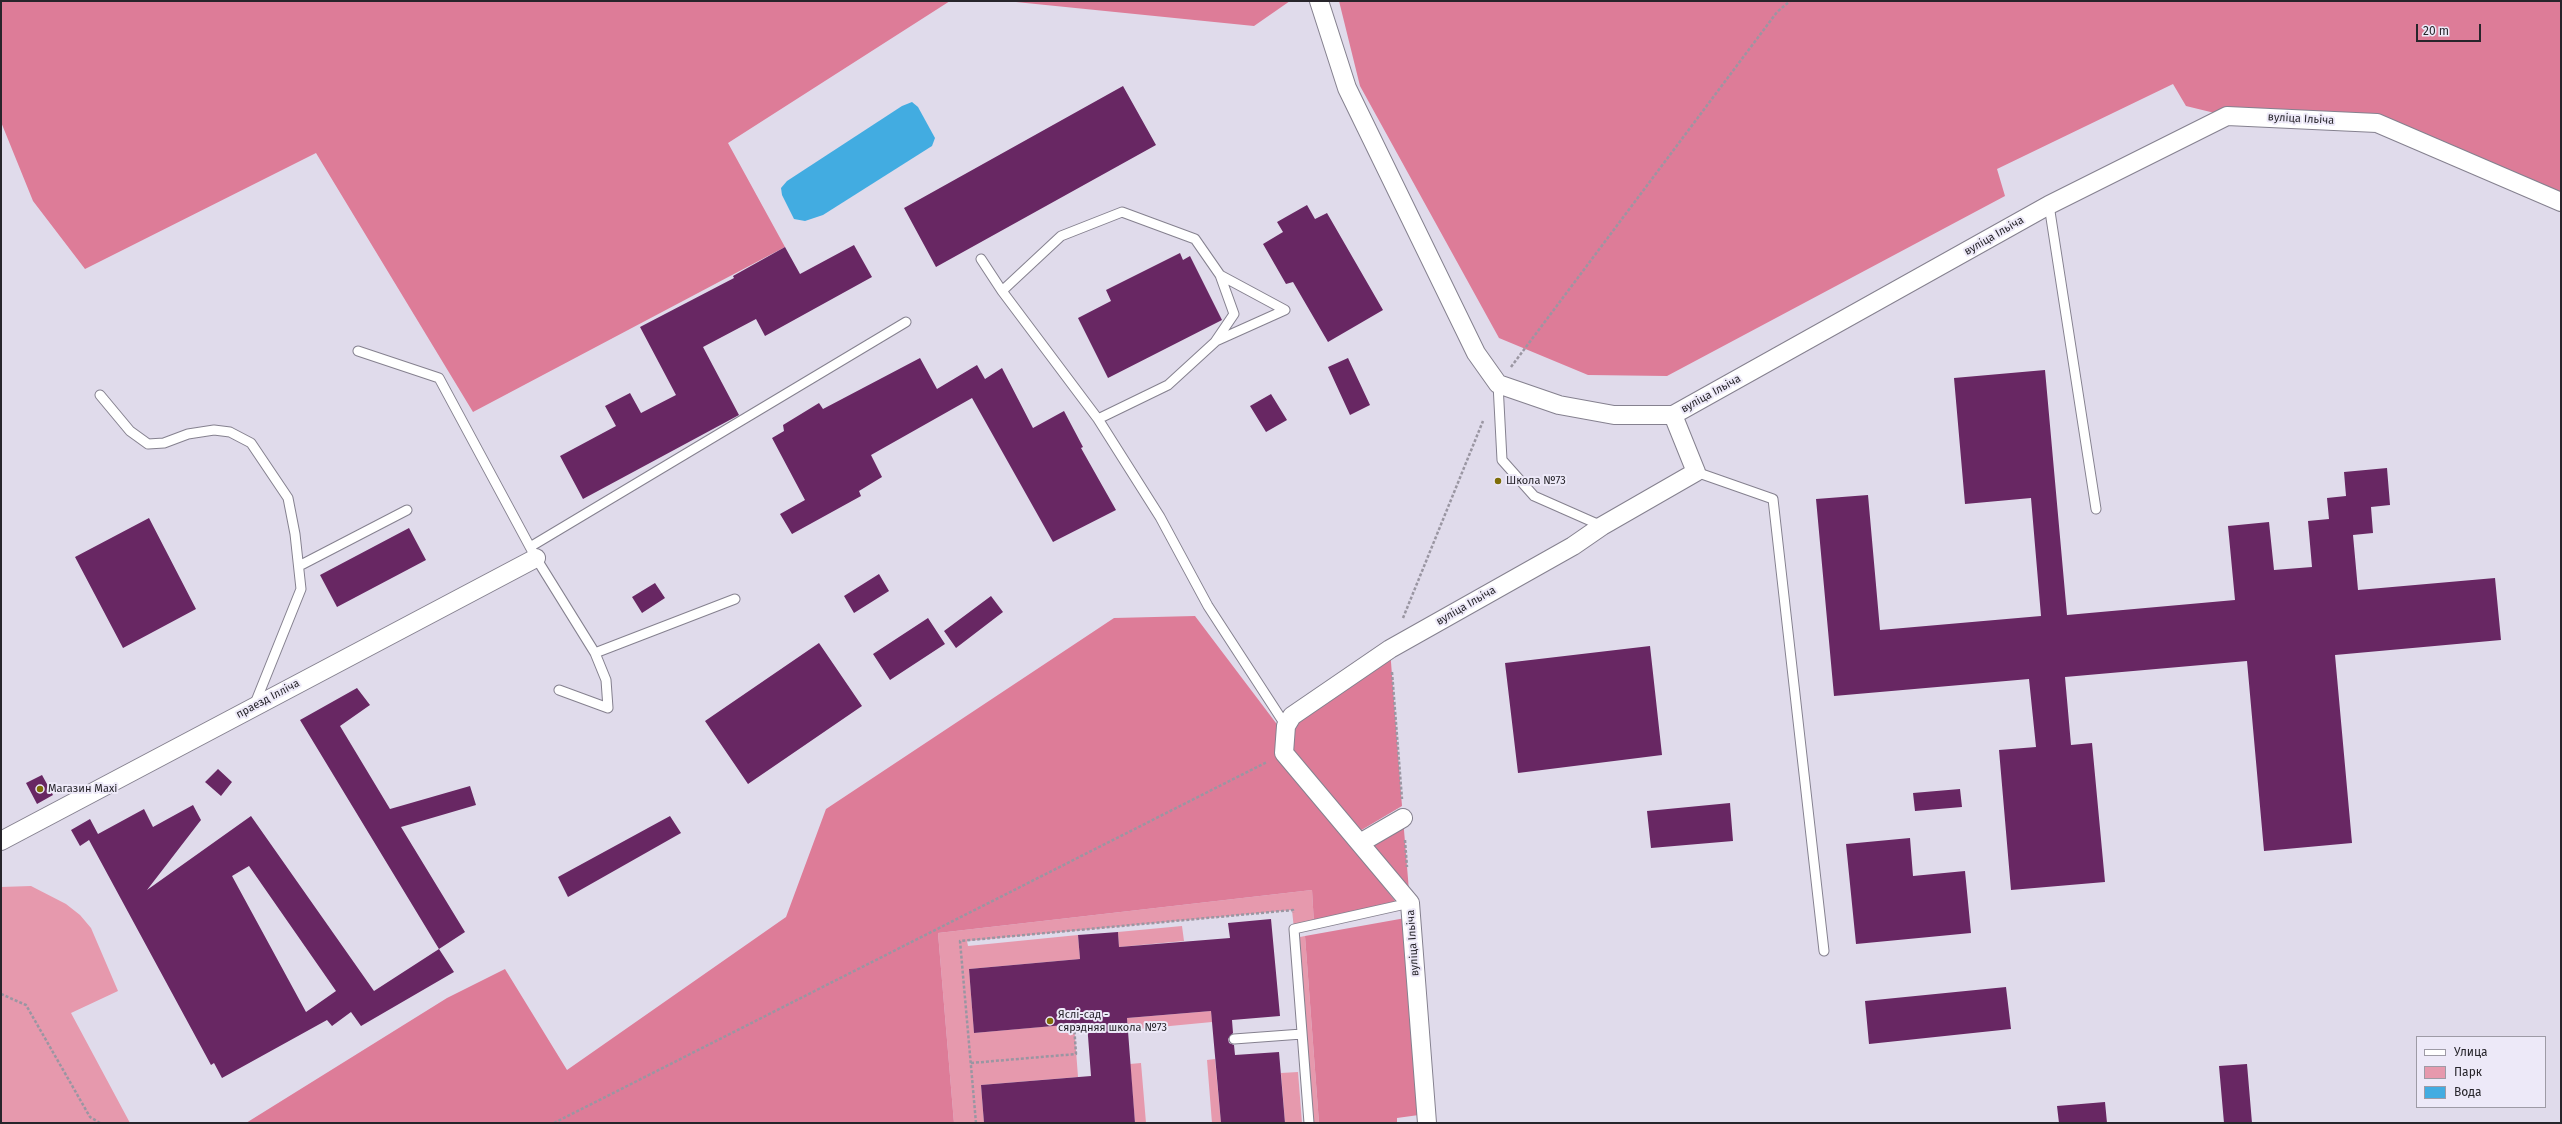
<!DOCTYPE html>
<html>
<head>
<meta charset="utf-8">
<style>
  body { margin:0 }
  #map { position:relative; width:2562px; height:1124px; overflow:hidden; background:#e0dbeb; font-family:"Fira Sans",sans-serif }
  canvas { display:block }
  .frame { position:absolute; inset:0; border:2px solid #27252b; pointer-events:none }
  .legend { position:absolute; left:2416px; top:1036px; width:130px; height:72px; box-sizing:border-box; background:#ede9f8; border:1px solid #9e9ba6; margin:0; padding:5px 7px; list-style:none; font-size:12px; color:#27252b }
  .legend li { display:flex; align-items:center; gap:8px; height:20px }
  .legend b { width:20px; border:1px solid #9e9ba6 }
  .scale { position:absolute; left:2416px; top:24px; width:65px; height:18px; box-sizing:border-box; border:2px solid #27252b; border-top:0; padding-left:5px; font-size:12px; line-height:14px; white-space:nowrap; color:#27252b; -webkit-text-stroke:3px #ede9f8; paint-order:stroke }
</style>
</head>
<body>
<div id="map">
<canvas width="2562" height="1124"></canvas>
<div class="frame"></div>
<ul class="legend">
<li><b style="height:5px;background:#fff"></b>Улица</li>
<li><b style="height:11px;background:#e699ad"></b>Парк</li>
<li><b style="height:11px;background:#42ace1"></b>Вода</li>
</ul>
<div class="scale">20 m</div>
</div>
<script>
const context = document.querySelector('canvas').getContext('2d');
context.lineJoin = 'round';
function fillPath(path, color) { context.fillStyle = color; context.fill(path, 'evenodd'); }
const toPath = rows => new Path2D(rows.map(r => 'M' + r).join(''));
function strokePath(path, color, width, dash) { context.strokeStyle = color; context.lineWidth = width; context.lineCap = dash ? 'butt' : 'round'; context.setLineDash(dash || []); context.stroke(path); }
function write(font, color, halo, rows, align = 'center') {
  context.font = font + ' "Fira Sans",sans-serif'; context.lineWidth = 4; context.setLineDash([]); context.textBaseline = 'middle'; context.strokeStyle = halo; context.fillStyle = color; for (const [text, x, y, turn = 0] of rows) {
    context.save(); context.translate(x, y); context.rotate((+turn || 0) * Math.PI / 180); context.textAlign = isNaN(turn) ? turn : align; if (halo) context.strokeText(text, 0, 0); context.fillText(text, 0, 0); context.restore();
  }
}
fillPath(toPath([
  [31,886,66,904,80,915,91,928,118,991,71,1013,130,1123,1,1123,1,887],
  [1312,890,1314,924,1294,929,1292,910,967,941,968,946,1078,935,1080,959,969,969,974,1033,1074,1024,1078,1077,981,1085,984,1123,954,1123,938,933],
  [1182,926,1184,941,1119,947,1118,932],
  [1305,936,1319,1123,1309,1123,1295,938],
  [1211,1011,1212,1022,1128,1030,1127,1018],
  [1215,1059,1221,1123,1212,1123,1207,1060],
  [1141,1063,1146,1123,1135,1123,1130,1064],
  [1298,1072,1302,1123,1285,1123,1281,1073]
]), '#e699ad');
fillPath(toPath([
  [1,1,950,1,728,143,785,247,473,412,316,153,85,269,33,201,1,122],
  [1006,1,1290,1,1254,26],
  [1339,1,2561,1,2561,193,2377,123,2227,116,2186,106,2173,84,1997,169,2005,196,1667,376,1588,375,1499,338,1360,86],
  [1195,616,1279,727,1353,847,1399,906,1314,924,1312,890,938,933,954,1123,246,1123,447,998,505,969,567,1070,786,917,826,809,1114,618],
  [1390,649,1402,806,1353,835,1284,753,1286,726],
  [1403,818,1410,903,1371,848],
  [1411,917,1426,1114,1397,1118,1397,1123,1319,1123,1305,936]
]), '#dd7c98');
fillPath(toPath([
  [912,102,918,107,935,138,932,146,823,215,805,221,794,219,782,195,781,188,787,181,902,106]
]), '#42ace1');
fillPath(toPath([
  [1123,86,1156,145,936,267,904,208],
  [1307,205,1315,219,1327,213,1383,310,1328,342,1293,282,1286,284,1263,244,1283,232,1277,222],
  [854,245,872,277,765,336,756,319,703,347,739,415,583,499,560,456,616,426,605,406,630,393,641,413,676,395,640,327,734,278,733,276,785,247,800,274],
  [1180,253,1183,260,1190,256,1222,320,1108,378,1078,318,1111,301,1106,290],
  [920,358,937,389,977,365,985,379,1002,368,1033,428,1064,411,1083,447,1081,448,1116,510,1053,542,972,398,871,455,882,477,859,491,861,496,792,534,780,514,805,500,772,438,784,431,783,425,819,403,823,409],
  [1348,358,1370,405,1350,415,1328,367],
  [2045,370,2067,615,2235,600,2228,526,2269,522,2274,570,2312,567,2308,521,2329,519,2327,498,2346,496,2344,472,2387,468,2390,505,2371,507,2373,533,2353,535,2358,590,2495,578,2501,640,2335,655,2352,843,2264,851,2247,661,2065,677,2071,745,2092,743,2105,882,2011,890,1999,750,2036,747,2029,679,1834,696,1816,499,1868,495,1880,630,2041,616,2031,498,1965,504,1954,378],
  [1271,394,1287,420,1266,432,1250,406],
  [149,518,196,609,123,648,75,557],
  [409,528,426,560,337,607,320,575],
  [879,574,889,591,854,613,844,596],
  [655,583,665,598,642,613,632,597],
  [991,596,1003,612,956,648,944,631],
  [928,618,945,644,890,680,873,654],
  [819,643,862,706,748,784,705,721],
  [1650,646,1662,755,1518,773,1505,663],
  [357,688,370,705,340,726,390,809,470,786,476,805,401,827,465,932,439,949,300,720],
  [218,769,232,782,221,796,205,782],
  [42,775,53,795,37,804,26,783],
  [1960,789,1962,807,1915,811,1913,793],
  [1730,803,1733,841,1651,848,1647,811],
  [193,805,201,820,147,890,251,816,374,991,439,949,454,972,361,1026,351,1012,332,1026,327,1020,222,1078,214,1063,211,1065,89,840,80,846,71,830,90,819,98,834,144,809,153,827],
  [249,866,336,991,306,1012,232,876],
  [670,816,681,833,568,897,558,877],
  [1910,838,1913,876,1965,871,1971,933,1856,944,1846,844],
  [1271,919,1280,1016,1232,1020,1233,1033,1228,1039,1229,1043,1234,1045,1235,1055,1279,1052,1285,1123,1221,1123,1211,1011,1127,1018,1135,1123,984,1123,981,1085,1091,1076,1087,1023,974,1033,969,969,1080,959,1078,935,1118,932,1119,947,1230,938,1228,923],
  [2006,987,2011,1029,1869,1044,1865,1001],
  [2247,1064,2252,1123,2224,1123,2219,1066],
  [2105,1102,2107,1123,2059,1123,2057,1106]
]), '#682763');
const lane = toPath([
  [2049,205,2096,509],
  [981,259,1002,291,1098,419,1160,517,1208,606,1286,726],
  [1002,291,1061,236,1122,212,1195,239,1220,275,1234,314,1215,342,1168,385,1098,419],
  [1216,341,1285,310,1220,275],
  [358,351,439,378,536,558,595,653,735,599],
  [1498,384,1502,460,1534,496,1602,526],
  [100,395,130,431,148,444,164,443,188,434,214,430,230,432,251,443,288,498,295,534,301,589,254,706],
  [1696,472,1773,499,1824,951],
  [530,547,906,322],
  [299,566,407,510],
  [559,690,608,708,606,680,595,653],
  [1234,1039,1302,1034],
  [1309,1123,1294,929,1410,903]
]);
const street = toPath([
  [1319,1,1347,88,1476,353,1498,384,1559,405,1614,415,1673,415],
  [1,841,536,558],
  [1360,843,1403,818],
  [1427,1123,1410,903,1284,753,1286,726,1292,716,1390,649,1573,546,1602,526,1696,472,1673,415,2049,205,2227,116,2377,123,2561,202]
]);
strokePath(lane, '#85818f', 11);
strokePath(street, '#85818f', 20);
strokePath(toPath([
  [1511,367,1777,12,1790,1],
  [1403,618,1483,421],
  [1392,672,1402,799],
  [1405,840,1407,867],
  [1,994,26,1005,90,1117,100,1123],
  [971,1063,1076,1054,1074,1024],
  [554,1123,1267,762],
  [976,1123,960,941,1293,910,1293,913]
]), '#9a96a2', 2.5, [3, 2]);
strokePath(lane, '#fff', 9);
strokePath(street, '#fff', 18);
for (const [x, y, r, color] of [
  [1498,481,4,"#7e6d08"],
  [40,789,4,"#7e6d08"],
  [1050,1021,4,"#7e6d08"]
]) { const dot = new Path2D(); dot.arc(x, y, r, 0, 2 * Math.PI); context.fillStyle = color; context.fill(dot); strokePath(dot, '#ede9f8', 1.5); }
write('11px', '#27252b', '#ede9f8', [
  ["вуліца Ільіча",2301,119,3],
  ["вуліца Ільіча",1994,236,-30],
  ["вуліца Ільіча",1711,394,-29],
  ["вуліца Ільіча",1466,606,-30],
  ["праезд Ілліча",268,699,-28],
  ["вуліца Ільіча",1413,943,-94]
]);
write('11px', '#27252b', '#ede9f8', [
  ["Школа №73",1506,481],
  ["Магазин Maxi",48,789],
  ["Яслі-сад -",1058,1015],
  ["сярэдняя школа №73",1058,1028]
], 'left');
</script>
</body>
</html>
